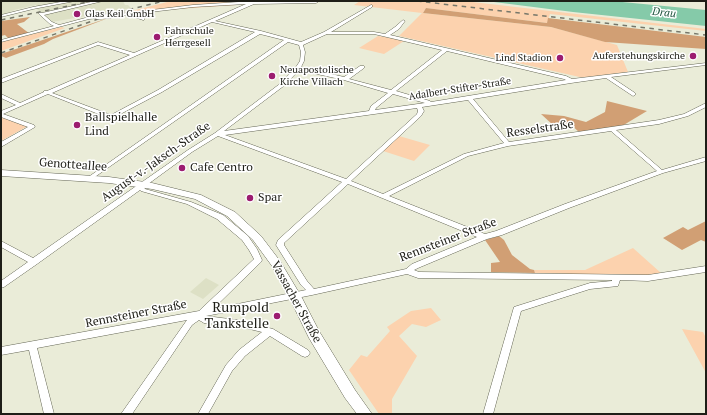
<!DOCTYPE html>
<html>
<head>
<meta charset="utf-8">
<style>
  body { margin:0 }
  #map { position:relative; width:707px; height:415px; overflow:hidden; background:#eaecd8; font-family:"PT Serif",serif }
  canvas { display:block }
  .frame { position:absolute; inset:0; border:2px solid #1e1e17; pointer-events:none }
</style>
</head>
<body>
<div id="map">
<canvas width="707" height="415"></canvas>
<div class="frame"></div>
</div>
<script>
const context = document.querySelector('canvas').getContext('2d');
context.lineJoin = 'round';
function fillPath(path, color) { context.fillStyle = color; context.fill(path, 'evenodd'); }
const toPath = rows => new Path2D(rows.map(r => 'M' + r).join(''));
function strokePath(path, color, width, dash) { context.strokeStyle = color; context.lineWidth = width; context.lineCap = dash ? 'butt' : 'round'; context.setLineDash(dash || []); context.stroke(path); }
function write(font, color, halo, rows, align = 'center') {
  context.font = font + ' "PT Serif",serif'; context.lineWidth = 3; context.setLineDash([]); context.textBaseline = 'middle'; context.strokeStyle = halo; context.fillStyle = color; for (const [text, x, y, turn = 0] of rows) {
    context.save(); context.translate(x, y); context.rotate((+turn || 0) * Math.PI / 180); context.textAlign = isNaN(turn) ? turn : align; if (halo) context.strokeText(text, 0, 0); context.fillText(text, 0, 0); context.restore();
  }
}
fillPath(toPath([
  [1,1,123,1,125,5,128,5,131,8,52,22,37,9,36,5,14,10,1,16],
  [206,278,219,285,203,299,190,292]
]), '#dde0c5');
fillPath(toPath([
  [171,1,264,1,251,4,165,10,118,16,116,15],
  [360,1,464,1,706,29,706,31,550,14,547,23,426,8,423,13,551,27,617,45,628,72,584,78,399,36,422,13,354,5],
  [61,27,65,28,1,51,1,42],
  [378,36,386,37,404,41,384,54,359,48],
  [1,116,28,126,1,141],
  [399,136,430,145,414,161,383,151],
  [633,248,661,273,646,276,535,273,534,270,585,270],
  [431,308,441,320,426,327,412,324,399,336,417,356,392,399,392,414,379,414,349,370,361,355,367,357,390,331,387,327,411,311],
  [682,329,703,332,706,338,706,373]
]), '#fcd2ae');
fillPath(toPath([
  [426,8,547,23,548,18,706,37,706,49,605,42,551,27,423,13],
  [30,17,24,22,17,24,30,34,4,39,8,38,5,35,1,36,1,21],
  [111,17,53,39,44,44,6,58,1,56,1,54],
  [607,101,647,111,622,126,579,132,569,123,553,125,541,114,564,116,586,122,605,112],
  [706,221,706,242,701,240,682,250,663,238,683,227,688,230],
  [499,236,504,240,512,255,530,269,534,270,535,273,491,272,491,263,500,262,485,240]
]), '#d19f74');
fillPath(toPath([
  [486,1,612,1,706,10,706,26,573,12]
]), '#85caa9');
const minor = toPath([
  [66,1,75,1,33,9,1,17,1,15,33,7,66,1],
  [95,1,103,1,44,15,52,22,59,25,89,17,98,16,99,16,99,18,89,19,1,42,1,40,54,26,50,24,39,14,39,12,42,13,95,1],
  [254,1,317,1,318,2,316,3,254,4,215,21,261,31,301,42,324,32,371,5,372,5,372,7,331,32,374,32,385,34,395,27,403,20,405,21,399,29,390,35,566,76,572,79,706,63,706,65,611,77,635,93,635,95,633,96,606,78,571,83,473,99,509,142,659,120,684,114,706,103,706,107,688,116,659,124,616,130,662,170,706,157,706,161,663,173,569,208,502,235,487,239,418,268,414,270,419,272,648,275,706,266,706,272,648,281,620,280,618,286,590,289,521,311,493,414,483,414,514,307,590,283,612,281,612,280,418,278,407,274,312,295,206,316,237,320,273,329,308,350,310,353,308,356,305,357,302,356,270,336,245,356,232,371,208,414,198,414,226,365,239,350,262,332,237,326,204,323,199,320,192,325,132,414,121,414,187,320,37,348,54,414,44,414,29,350,1,355,1,347,199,311,254,259,249,250,242,240,217,219,187,204,141,191,140,190,37,264,4,287,1,288,1,281,28,262,1,247,1,241,33,258,188,150,215,133,281,83,296,67,300,61,301,52,299,45,288,42,89,181,86,179,87,178,284,40,260,34,162,92,111,119,48,94,3,114,34,125,35,127,1,147,1,142,28,127,1,117,1,111,16,105,1,98,1,94,20,103,44,92,44,91,47,91,130,55,98,45,1,83,1,79,98,42,134,53,246,4,193,7,133,14,144,18,144,20,143,20,129,15,111,17,109,16,110,15,193,5,254,1],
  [212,22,255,32,158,90,111,115,52,93,212,22],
  [327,34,374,34,442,50,391,90,349,79,364,68,364,66,360,66,344,77,301,67,304,61,305,52,303,45,327,34],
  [447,51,564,79,566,80,431,102,430,101,396,91,447,51],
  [299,70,344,80,388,93,371,106,369,111,224,131,285,85,299,70],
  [393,94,425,103,375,110,376,108,393,94],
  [468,100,504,143,464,154,383,194,351,181,421,116,424,111,422,107,468,100],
  [417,108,418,111,417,114,346,179,225,135,417,108],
  [611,131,657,171,565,204,496,231,485,234,389,196,468,156,508,146,611,131],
  [218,136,342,182,278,240,276,245,301,285,306,290,213,309,261,262,262,260,257,249,248,236,223,215,191,202,145,189,144,187,192,152,218,136],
  [348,184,477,237,412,264,406,269,314,289,307,281,284,245,284,243,348,184]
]);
const secondary = toPath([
  [1,170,109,177,152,183,201,195,235,212,261,236,280,261,301,296,319,331,355,390,372,414,357,414,345,398,309,338,289,297,272,266,253,240,227,216,195,199,152,189,109,183,1,176,1,170]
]);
strokePath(minor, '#646655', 1);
strokePath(secondary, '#646655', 1);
fillPath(minor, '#fff');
fillPath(secondary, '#fff');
strokePath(toPath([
  [417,1,706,35],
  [1,20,92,1],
  [1,53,115,13,164,1]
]), '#76776a', 1.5, [4.5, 4.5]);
const minorBridge = toPath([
  [98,17,111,16]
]);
strokePath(minorBridge, '#646655', 5, []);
strokePath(minorBridge, '#fff', 4.5);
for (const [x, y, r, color] of [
  [77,14,4,"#9c1c70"],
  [157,37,4,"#9c1c70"],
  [693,56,4,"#9c1c70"],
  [560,58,4,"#9c1c70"],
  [272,76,4,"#9c1c70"],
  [77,125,4,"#9c1c70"],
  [182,168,4,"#9c1c70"],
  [250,198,4,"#9c1c70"],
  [277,316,4,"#9c1c70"]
]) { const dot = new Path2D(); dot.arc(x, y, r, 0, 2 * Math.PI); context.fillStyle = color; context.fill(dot); strokePath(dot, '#fff', 1.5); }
write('10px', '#1e1e17', '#fff', [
  ["Glas Keil GmbH",85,14],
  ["Fahrschule",165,31],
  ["Herrgesell",165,43],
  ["Auferstehungskirche",685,56,"right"],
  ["Lind Stadion",552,58,"right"],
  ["Neuapostolische",280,70],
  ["Kirche Villach",280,82]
], 'left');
write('10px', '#1e1e17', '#fff', [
  ["Adalbert-Stifter-Straße",460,89,-9]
]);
write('italic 11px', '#194f39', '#fff', [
  ["Drau",664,13,6]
]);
write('12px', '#1e1e17', '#fff', [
  ["Ballspielhalle",85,118],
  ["Lind",85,132],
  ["Cafe Centro",190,168],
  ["Spar",258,198]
], 'left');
write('12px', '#1e1e17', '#fff', [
  ["Resselstraße",540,129,-8],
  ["August-v.-Jaksch-Straße",156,162,-35],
  ["Genotteallee",73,165,4],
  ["Rennsteiner Straße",448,240,-21],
  ["Vassacher Straße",296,302,61],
  ["Rennsteiner Straße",136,314,-11]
]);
write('14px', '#1e1e17', '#fff', [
  ["Rumpold",269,308],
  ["Tankstelle",269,324]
], 'right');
</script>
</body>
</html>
